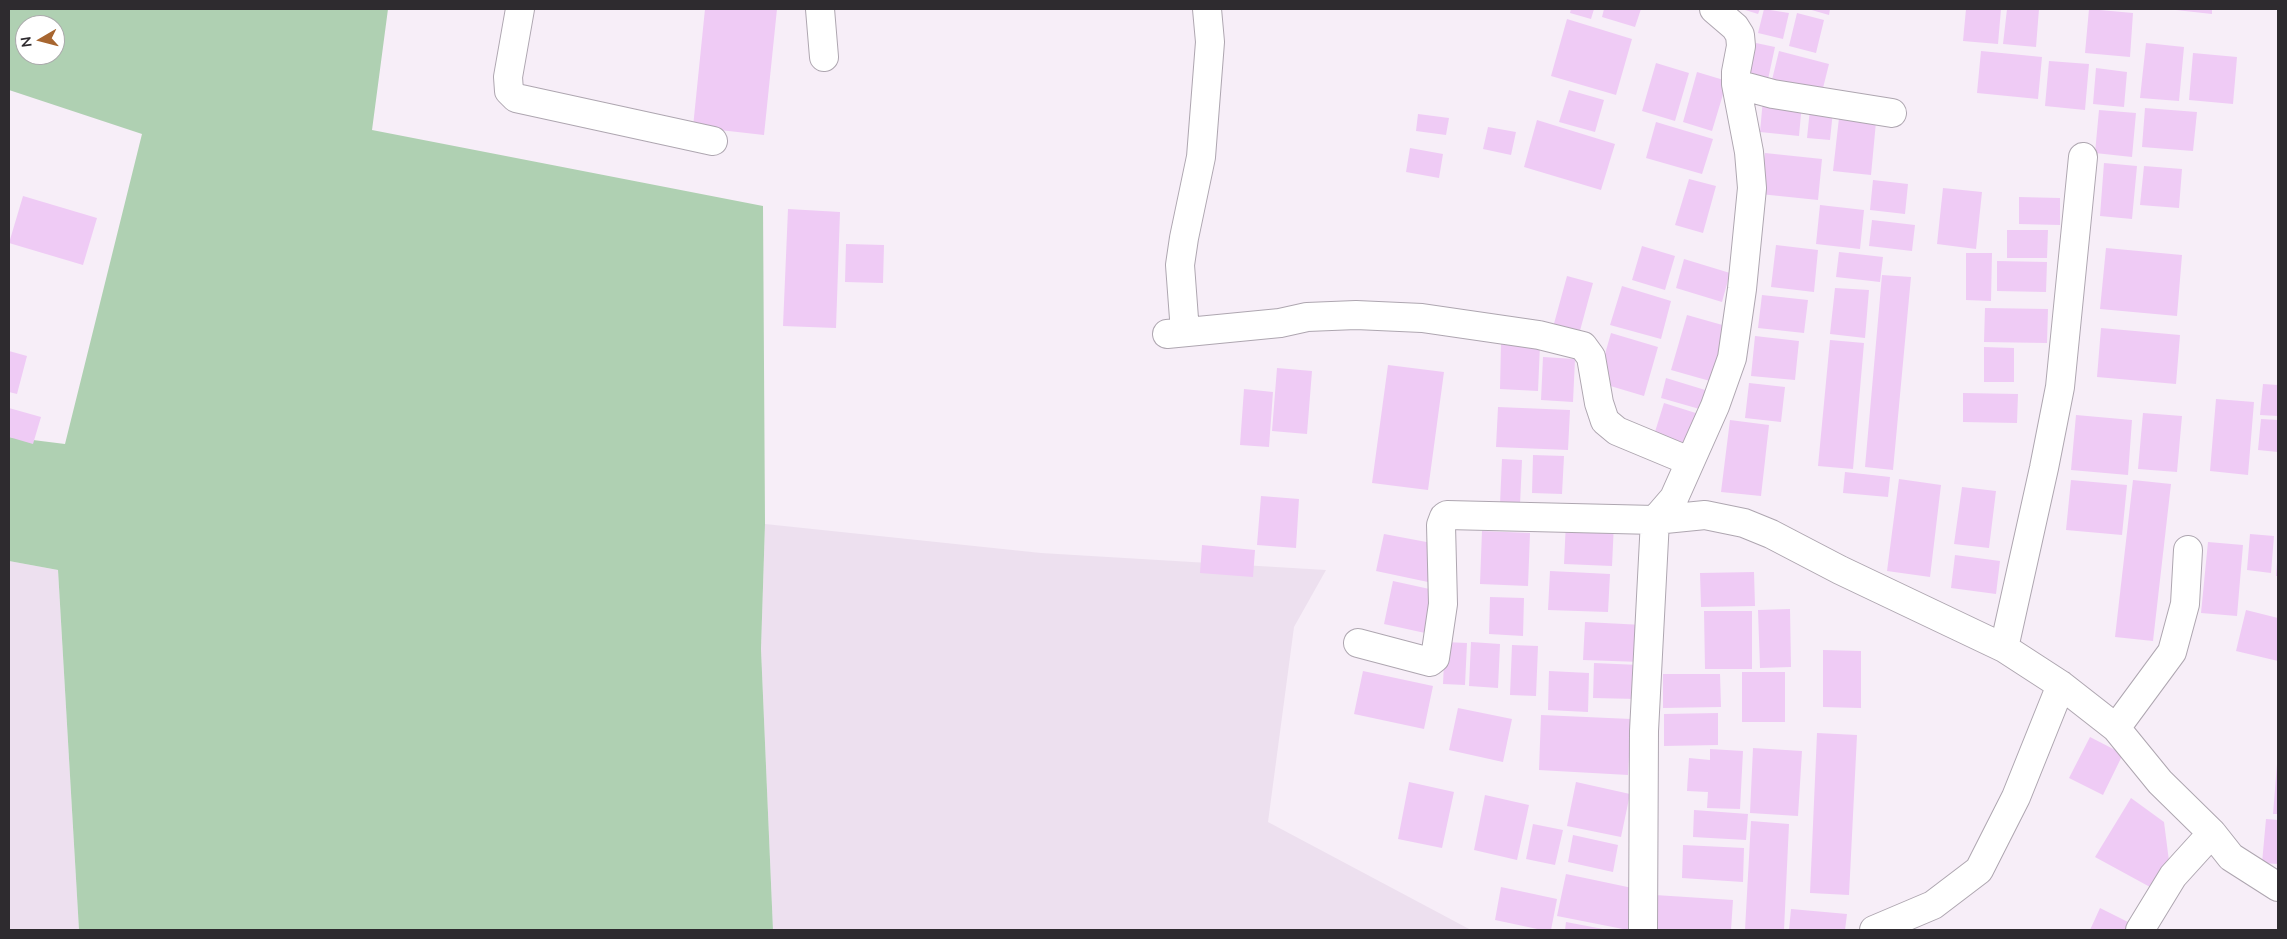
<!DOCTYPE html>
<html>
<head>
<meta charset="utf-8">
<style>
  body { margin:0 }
  #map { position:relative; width:2287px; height:939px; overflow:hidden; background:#f7eef8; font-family:Mulish,sans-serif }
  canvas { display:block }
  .frame { position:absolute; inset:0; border:10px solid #2e2b2f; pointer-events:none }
  .north { position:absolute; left:15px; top:15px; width:50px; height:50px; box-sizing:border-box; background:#fff; border:1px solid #abaaac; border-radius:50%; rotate:262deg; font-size:14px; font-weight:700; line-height:20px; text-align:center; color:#2e2b2f }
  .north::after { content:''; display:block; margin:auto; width:18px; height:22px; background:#a76630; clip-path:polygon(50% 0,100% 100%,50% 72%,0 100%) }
</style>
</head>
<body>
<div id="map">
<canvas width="2287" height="939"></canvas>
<div class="frame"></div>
<div class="north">N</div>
</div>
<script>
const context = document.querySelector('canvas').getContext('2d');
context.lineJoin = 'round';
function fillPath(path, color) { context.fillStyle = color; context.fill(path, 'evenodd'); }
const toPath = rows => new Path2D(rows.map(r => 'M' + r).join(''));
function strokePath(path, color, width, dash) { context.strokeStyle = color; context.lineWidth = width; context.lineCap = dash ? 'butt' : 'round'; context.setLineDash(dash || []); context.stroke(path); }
fillPath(toPath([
  [765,524,1041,553,1326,570,1294,627,1268,822,1471,930,773,930,761,649],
  [9,561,58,570,79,930,9,930]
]), '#ede0ef');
fillPath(toPath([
  [9,9,388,9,372,130,763,206,765,524,761,649,773,930,79,930,58,570,9,561,9,437,65,444,142,134,9,90],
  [25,25,55,25,55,55,25,55]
]), '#afd0b2');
fillPath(toPath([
  [705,9,777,9,764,135,693,127],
  [1571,9,1594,9,1591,19,1570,13],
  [1604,9,1641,9,1635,27,1602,17],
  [1742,9,1760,9,1758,14],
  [1764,9,1789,13,1783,39,1758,33],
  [1808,9,1830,9,1829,15],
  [1966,9,2001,9,1998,44,1963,41],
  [2007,9,2039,9,2036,47,2003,44],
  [2089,9,2133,13,2130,57,2085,53],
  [2167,9,2212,9,2212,14],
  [1797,13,1824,20,1816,53,1789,46],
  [1567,19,1632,39,1616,95,1551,76],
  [1756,43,1775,47,1767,84,1747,79],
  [2146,43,2184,47,2179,101,2140,98],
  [1779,51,1829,64,1821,96,1771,84],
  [1981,51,2042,57,2038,99,1977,93],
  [2193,53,2237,57,2233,104,2189,100],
  [2049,61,2089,64,2085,110,2045,106],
  [1656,63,1689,73,1675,121,1642,111],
  [2096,68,2127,72,2124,107,2093,104],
  [1697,72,1727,81,1712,131,1683,122],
  [1569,90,1604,100,1595,132,1559,122],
  [1763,99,1802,103,1799,136,1760,132],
  [2145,108,2197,112,2193,151,2142,147],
  [1810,109,1833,111,1830,140,1807,138],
  [2099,110,2136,113,2132,157,2095,153],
  [1418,114,1449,118,1446,135,1416,131],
  [1839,118,1876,122,1871,175,1833,171],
  [1537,120,1615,144,1601,190,1524,167],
  [1656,122,1713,139,1702,174,1646,158],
  [1488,127,1516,132,1511,155,1483,149],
  [1410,148,1443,154,1439,178,1406,172],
  [1765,153,1822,159,1818,200,1760,194],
  [2104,163,2137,166,2132,219,2100,216],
  [2144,166,2182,169,2179,208,2140,205],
  [1689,179,1716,186,1703,233,1675,225],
  [1873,180,1908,184,1905,214,1870,210],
  [1943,188,1982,192,1976,249,1937,244],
  [23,196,97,218,83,265,9,243],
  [2019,197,2060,198,2060,225,2019,224],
  [1820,205,1864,210,1860,249,1816,244],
  [788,209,840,212,836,328,783,326],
  [1872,220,1915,225,1912,251,1869,246],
  [2007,230,2048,230,2047,258,2007,258],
  [846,244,884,245,883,283,845,282],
  [1776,245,1818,250,1814,292,1771,287],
  [1642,246,1675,256,1665,290,1632,280],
  [2106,248,2182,255,2177,316,2100,309],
  [1839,252,1883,257,1880,282,1836,277],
  [1966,253,1992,253,1991,301,1966,300],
  [1684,259,1730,273,1722,302,1676,288],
  [1997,261,2047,262,2046,292,1997,291],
  [1882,275,1911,277,1893,470,1865,467],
  [1567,276,1593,283,1578,338,1552,331],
  [1622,286,1671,301,1661,339,1610,325],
  [1835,288,1869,290,1865,338,1830,334],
  [1762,295,1808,300,1804,333,1758,328],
  [1985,308,2048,309,2047,343,1984,342],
  [1687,315,1733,328,1717,383,1671,370],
  [2101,328,2180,335,2176,384,2097,377],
  [1611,333,1658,347,1644,396,1597,382],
  [1755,336,1799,341,1795,380,1751,376],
  [1830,340,1864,343,1853,469,1818,466],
  [1501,344,1540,345,1538,391,1500,389],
  [1984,347,2014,348,2014,382,1984,382],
  [9,351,27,356,17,394,9,392],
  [1543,357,1575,359,1573,402,1541,400],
  [1388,365,1444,372,1428,490,1372,483],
  [1277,368,1312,371,1307,434,1272,431],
  [1666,378,1715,393,1710,412,1661,398],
  [1749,383,1785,387,1781,422,1745,418],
  [2263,384,2278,385,2278,416,2260,415],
  [1244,389,1273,392,1269,447,1240,445],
  [1963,393,2018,394,2017,423,1963,422],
  [2216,399,2254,402,2248,475,2210,471],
  [1664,403,1702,415,1692,446,1654,435],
  [1498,407,1570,410,1568,450,1496,447],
  [9,408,41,417,33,444,9,437],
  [2143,413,2182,416,2177,472,2138,469],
  [2076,415,2132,420,2128,475,2071,470],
  [2261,419,2278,420,2278,452,2258,450],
  [1730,420,1769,425,1761,496,1721,492],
  [1533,455,1564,456,1562,494,1532,493],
  [1502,459,1522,460,1520,505,1500,504],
  [1845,472,1890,477,1888,497,1843,493],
  [1899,479,1941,485,1930,577,1887,571],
  [2071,480,2127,485,2122,535,2066,530],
  [2133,480,2171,484,2153,641,2115,637],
  [1962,487,1996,491,1989,548,1954,544],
  [1261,496,1299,499,1296,548,1257,545],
  [1566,521,1614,523,1612,566,1564,564],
  [1482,531,1530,533,1528,586,1480,584],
  [1384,534,1437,544,1428,582,1376,571],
  [2250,534,2274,536,2271,573,2247,570],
  [2208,542,2243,545,2237,616,2201,613],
  [1202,545,1255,550,1253,577,1200,573],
  [1955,555,2000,561,1996,594,1951,588],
  [2277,562,2278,562,2278,576,2276,576],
  [1550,571,1610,574,1608,612,1548,610],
  [1754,572,1755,606,1701,607,1700,573],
  [1393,581,1434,590,1425,633,1384,624],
  [1490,597,1524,598,1523,636,1489,634],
  [1790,609,1791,667,1760,668,1758,610],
  [2246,610,2278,618,2278,661,2236,651],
  [1704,611,1752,611,1752,669,1705,669],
  [1585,622,1643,625,1641,662,1583,660],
  [1445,642,1467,643,1465,685,1443,684],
  [1471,642,1500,644,1498,688,1469,686],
  [1512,645,1538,646,1536,696,1510,695],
  [1823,650,1861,651,1861,708,1823,707],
  [1594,663,1639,665,1637,699,1593,698],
  [1363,671,1433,686,1424,729,1354,714],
  [1549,671,1589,673,1588,712,1548,710],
  [1742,672,1785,672,1785,722,1742,722],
  [1663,674,1720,674,1721,707,1663,708],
  [1458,708,1512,719,1503,762,1449,750],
  [1718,713,1718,745,1664,746,1664,714],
  [1541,715,1631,719,1628,775,1539,770],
  [1817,733,1857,735,1849,895,1810,893],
  [2090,737,2123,754,2103,795,2069,778],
  [1753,748,1802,751,1798,816,1750,813],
  [1710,749,1743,751,1740,809,1707,808,1708,792,1687,791,1689,758,1710,760],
  [2277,764,2278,764,2278,814,2273,814],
  [1409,782,1454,792,1442,848,1398,839],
  [1576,782,1630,794,1621,837,1567,826],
  [1485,795,1529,805,1517,860,1474,850],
  [2131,798,2164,822,2169,861,2150,887,2095,857],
  [1694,810,1748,814,1746,840,1693,837],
  [2266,819,2278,820,2278,864,2262,863],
  [1751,821,1789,824,1784,930,1745,930],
  [1533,824,1563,830,1555,865,1526,859],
  [1573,835,1618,845,1613,872,1568,862],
  [1683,845,1744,848,1743,882,1682,878],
  [1566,874,1637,889,1628,930,1557,916],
  [1501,887,1557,899,1551,930,1542,930,1495,920],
  [1655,895,1733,900,1731,930,1653,930],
  [2100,908,2130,923,2127,930,2090,930],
  [1791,909,1847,914,1845,930,1789,930],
  [1566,922,1603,929,1602,930,1565,930]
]), '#efcbf5');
const minor = toPath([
  [520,9,508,77,509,91,516,98,713,141],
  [820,9,824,57],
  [1736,84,1773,94,1892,113],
  [1185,332,1180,265,1184,238,1201,157,1210,42,1207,9],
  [1167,334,1280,323,1307,317,1356,315,1422,318,1539,335,1583,346,1591,357,1599,403,1605,421,1617,431,1689,461],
  [1358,643,1430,662,1435,658,1443,604,1441,525,1444,517,1447,515,1655,520,1705,515,1744,523,1771,534,1840,570,2004,648,2061,685,2116,728,2160,782,2212,833,2231,857,2278,887],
  [2004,648,2044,468,2060,387,2083,157],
  [2116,728,2172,652,2185,604,2188,550],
  [1643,930,1644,731,1655,520,1674,498,1715,406,1732,358,1742,289,1752,188,1749,152,1736,84,1736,72,1741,46,1740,35,1735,27,1714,9],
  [1874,930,1933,905,1979,870,2016,797,2061,685],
  [2140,930,2173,876,2212,833]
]);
strokePath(minor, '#aea6b0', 30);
strokePath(minor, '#fff', 28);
</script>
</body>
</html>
